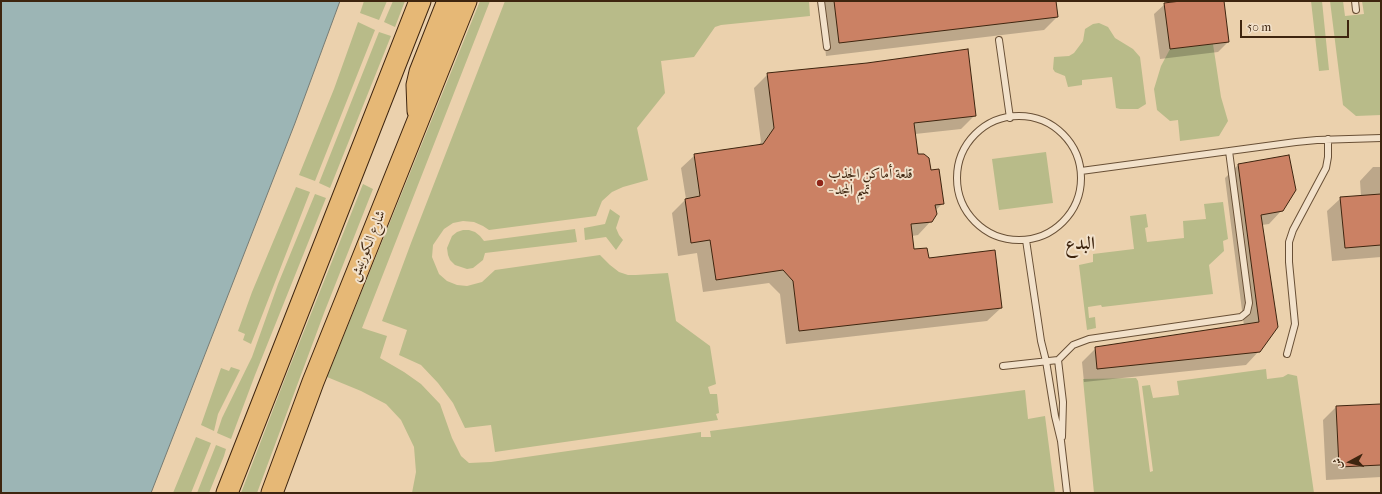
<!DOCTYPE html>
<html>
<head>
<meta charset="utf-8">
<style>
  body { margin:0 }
  #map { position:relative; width:1382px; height:494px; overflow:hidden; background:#ebd1ad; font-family:"IM FELL French Canon",Amiri,serif }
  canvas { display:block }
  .frame { position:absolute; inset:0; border:2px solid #3e250f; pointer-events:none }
  .north { position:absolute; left:1330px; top:442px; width:40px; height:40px; -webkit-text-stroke:3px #f2e1ca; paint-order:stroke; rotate:263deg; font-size:11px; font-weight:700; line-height:16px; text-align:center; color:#3e250f }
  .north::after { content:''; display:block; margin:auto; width:14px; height:18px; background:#3e250f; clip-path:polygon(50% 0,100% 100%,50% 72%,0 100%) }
  .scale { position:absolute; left:1240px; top:20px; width:109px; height:18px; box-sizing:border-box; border:2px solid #3e250f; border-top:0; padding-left:5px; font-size:12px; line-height:14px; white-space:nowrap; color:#3e250f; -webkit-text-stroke:3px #f2e1ca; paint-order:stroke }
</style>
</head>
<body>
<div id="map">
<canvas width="1382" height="494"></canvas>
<div class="frame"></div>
<div class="north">ش</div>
<div class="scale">50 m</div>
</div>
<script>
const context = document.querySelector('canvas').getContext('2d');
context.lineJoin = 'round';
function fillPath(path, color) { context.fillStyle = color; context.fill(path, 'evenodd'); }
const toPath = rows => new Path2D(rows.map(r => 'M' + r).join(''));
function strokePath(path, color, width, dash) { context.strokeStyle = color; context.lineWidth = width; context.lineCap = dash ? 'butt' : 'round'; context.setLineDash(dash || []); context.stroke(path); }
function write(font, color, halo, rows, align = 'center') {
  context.font = font + ' "IM FELL French Canon",Amiri,serif'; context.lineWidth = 4; context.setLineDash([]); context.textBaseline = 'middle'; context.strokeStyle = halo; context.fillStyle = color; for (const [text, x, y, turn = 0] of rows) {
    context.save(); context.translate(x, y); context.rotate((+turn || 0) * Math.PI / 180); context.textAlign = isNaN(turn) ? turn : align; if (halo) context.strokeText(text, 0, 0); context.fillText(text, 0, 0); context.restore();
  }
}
fillPath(toPath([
  [364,1,387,1,379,20,360,13],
  [393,1,405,1,395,27,384,22],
  [480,1,490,1,362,328,387,336,380,358,404,372,421,384,440,404,452,438,461,456,469,463,491,462,701,432,701,437,711,437,710,431,1025,390,1028,419,1045,416,1055,493,412,493,416,472,414,447,401,420,386,404,361,391,327,377],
  [505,1,809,1,810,16,721,25,715,27,694,57,661,61,665,93,637,128,648,180,623,187,612,192,602,201,596,216,489,230,483,226,474,222,463,221,453,223,444,229,433,245,432,257,439,274,447,281,457,285,467,286,482,282,495,270,600,255,610,265,619,272,628,275,636,275,668,273,676,321,710,346,716,384,708,387,710,394,717,394,719,413,716,414,718,420,495,452,491,425,465,428,453,403,438,383,421,365,399,355,407,330,382,321,411,243],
  [1311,1,1322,1,1329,70,1319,71],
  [1330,1,1343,1,1345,16,1364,14,1362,1,1381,1,1381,115,1356,116,1343,105],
  [358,22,375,30,315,181,299,175,334,89],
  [1099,23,1108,27,1115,38,1133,49,1140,57,1146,104,1138,109,1120,109,1116,108,1112,77,1082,80,1082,85,1068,87,1065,76,1055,72,1053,69,1054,57,1069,56,1074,53,1083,41,1085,29,1093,24],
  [379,32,391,36,330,188,319,183],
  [1213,44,1221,97,1228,121,1219,136,1180,141,1178,120,1170,121,1157,110,1154,89,1161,66,1170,49],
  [1046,152,1053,203,999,210,992,159],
  [363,184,373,189,324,313,257,493,241,493,286,376],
  [296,187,310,192,251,344,243,340,245,334,238,331,252,292],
  [315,194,326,198,255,375,231,439,217,433,222,418,252,357,278,284],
  [1223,202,1228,239,1223,241,1224,251,1209,265,1213,294,1102,307,1101,305,1088,307,1089,318,1095,317,1096,328,1087,330,1079,265,1093,262,1093,254,1134,249,1130,216,1146,214,1148,227,1145,228,1147,242,1184,238,1183,221,1206,219,1204,204],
  [610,209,620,216,616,228,619,235,623,240,616,250,606,237,585,240,584,228,605,224],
  [575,229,577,242,485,253,483,260,473,268,467,269,455,265,450,260,448,255,447,248,452,236,457,232,463,230,469,230,475,232,480,236,484,241],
  [231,367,240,370,218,414,214,431,201,425,221,368,229,371],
  [1266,369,1267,379,1283,377,1288,374,1297,376,1314,493,1094,493,1083,379,1136,378,1138,381,1150,472,1153,471,1142,386,1150,385,1153,398,1179,395,1177,381],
  [196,437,211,443,191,493,173,493],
  [216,445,226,449,224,456,209,493,197,493]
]), '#b8bb89');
const water = toPath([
  [1,1,340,1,295,123,151,493,1,493,1,1]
]);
fillPath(water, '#9cb5b5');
strokePath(water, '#767b73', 1);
fillPath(toPath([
  [820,1,1055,1,1057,17,1044,30,826,56],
  [1189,1,1223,1,1228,42,1218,52,1160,59,1154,14,1165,4],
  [768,74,975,115,961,129,915,134,917,155,930,171,943,203,935,211,931,221,918,235,912,236,913,250,928,259,1001,308,987,321,786,344,780,294,769,283,703,292,697,253,678,256,672,213,686,199,681,168,695,155,758,146,761,142,754,88],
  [1238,165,1282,210,1269,224,1262,225,1259,351,1246,365,1084,382,1082,362,1096,348,1244,326,1225,178],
  [1373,167,1381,167,1381,257,1332,261,1327,211,1341,198,1361,196,1360,181],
  [1381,405,1381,477,1326,480,1323,420,1336,407]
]), '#0003');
const building = toPath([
  [834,1,1056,1,1058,17,839,43,834,1],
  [1181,1,1224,1,1229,42,1170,49,1164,3,1181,1],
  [968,49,976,116,914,123,918,154,924,154,929,158,931,170,939,169,944,204,935,205,937,214,932,222,911,224,914,249,927,248,929,258,995,250,1002,308,799,331,793,281,783,270,716,280,710,240,691,243,685,199,700,196,694,154,763,144,774,128,767,73,867,63,968,49],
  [1289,155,1296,190,1283,211,1261,215,1278,327,1260,352,1097,369,1095,347,1259,322,1238,164,1289,155],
  [1381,194,1381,245,1345,248,1340,197,1381,194],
  [1381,404,1381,465,1339,467,1336,406,1381,404]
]);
fillPath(building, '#cb8164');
strokePath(building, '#3e250f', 1);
const lane = toPath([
  [821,1,827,47],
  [1355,1,1356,10],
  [999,40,1010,118],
  '957 178a62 62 0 1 1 124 0a62 62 0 1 1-124 0Z',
  [1081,171,1296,142,1317,140,1381,138],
  [1026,240,1041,341,1046,361,1055,416,1061,441,1067,493],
  [1287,354,1295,324,1289,262,1289,242,1293,230,1326,168,1328,157,1328,139],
  [1058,360,1063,402,1062,437],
  [1003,366,1058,360,1073,345,1089,339,1241,317,1247,312,1249,303,1229,151]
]);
const highway = toPath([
  [418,111,417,85,420,72,448,1],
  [227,493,420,1],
  [272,493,313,382,466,1]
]);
strokePath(lane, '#695036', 8);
strokePath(highway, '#3e250f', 23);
strokePath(lane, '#f2e1ca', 6);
strokePath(highway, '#e6b876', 21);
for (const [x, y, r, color] of [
  [820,183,4,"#8f2418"]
]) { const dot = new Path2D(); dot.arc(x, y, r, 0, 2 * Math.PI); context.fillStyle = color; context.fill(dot); strokePath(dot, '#f2e1ca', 1.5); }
write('14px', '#3e250f', '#f2e1ca', [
  ["قلعة أماكن الجذب",828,175],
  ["- تميم المجد",828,191]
], 'left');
write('14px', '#3e250f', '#f2e1ca', [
  ["شارع الكورنيش",368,246,-68]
]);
write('bold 18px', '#3e250f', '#f2e1ca', [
  ["البدع",1080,245]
]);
</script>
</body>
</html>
